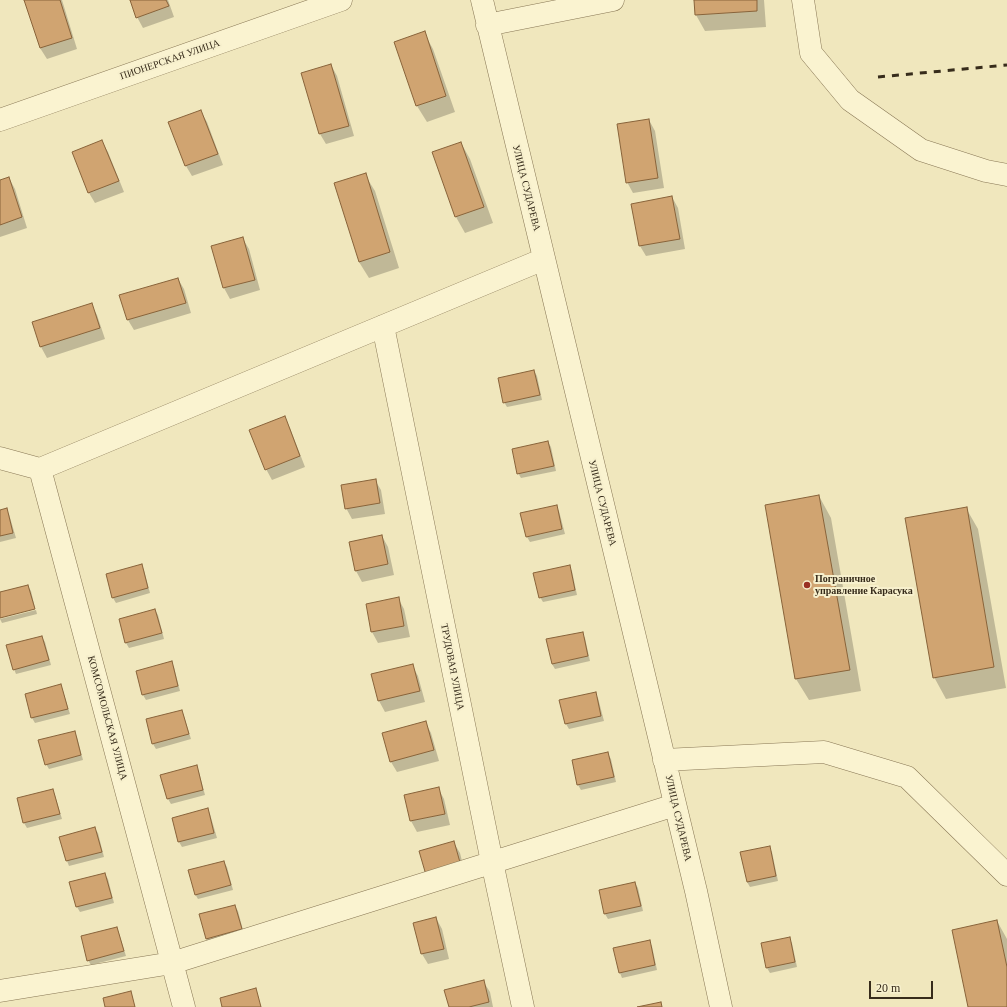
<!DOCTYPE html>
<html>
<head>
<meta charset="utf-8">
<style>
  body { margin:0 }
  #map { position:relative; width:1007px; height:1007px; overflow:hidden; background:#f0e7bd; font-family:"Times New Roman",serif }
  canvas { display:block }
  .scale { position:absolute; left:869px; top:981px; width:64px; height:18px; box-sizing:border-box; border:2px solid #372c1b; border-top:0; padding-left:5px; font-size:12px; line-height:14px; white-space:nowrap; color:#372c1b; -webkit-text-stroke:3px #f7f0cd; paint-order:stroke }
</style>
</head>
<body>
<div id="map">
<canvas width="1007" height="1007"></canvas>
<div class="scale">20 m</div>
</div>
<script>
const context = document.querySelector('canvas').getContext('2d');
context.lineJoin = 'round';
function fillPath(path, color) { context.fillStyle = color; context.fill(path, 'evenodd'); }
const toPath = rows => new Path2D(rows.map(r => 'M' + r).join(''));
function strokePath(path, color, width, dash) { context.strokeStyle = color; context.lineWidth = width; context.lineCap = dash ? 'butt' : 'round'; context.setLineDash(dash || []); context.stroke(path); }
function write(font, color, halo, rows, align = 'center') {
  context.font = font + ' "Times New Roman",serif'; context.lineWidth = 4; context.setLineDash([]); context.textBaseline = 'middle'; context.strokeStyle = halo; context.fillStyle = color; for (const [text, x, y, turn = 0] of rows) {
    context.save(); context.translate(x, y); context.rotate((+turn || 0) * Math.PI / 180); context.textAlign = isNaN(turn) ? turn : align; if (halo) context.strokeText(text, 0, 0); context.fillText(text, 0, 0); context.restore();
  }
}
fillPath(toPath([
  [25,0,62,0,77,49,47,59,40,48],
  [131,0,168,0,174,17,143,28,137,17],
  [695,0,764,0,766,27,705,31,696,15],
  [424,33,433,49,455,112,427,122,417,106,396,42],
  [331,65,337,76,354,136,326,144,320,134],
  [201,112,207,122,223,165,192,176,186,166,170,123],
  [649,120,655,131,664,188,633,193,627,182],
  [102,142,108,152,124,192,95,203,89,193,73,153],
  [461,143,470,159,493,223,465,233,456,217,433,153],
  [365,175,375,191,399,268,369,278,359,262],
  [9,178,15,189,27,228,0,237,0,181],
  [672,197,678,208,685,249,646,256,640,246],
  [243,239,249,249,260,290,230,299,224,288,212,247],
  [178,279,184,289,191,313,134,330,128,320],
  [91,304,97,315,105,339,47,358,41,347,33,323],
  [534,371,537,376,542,400,507,407,504,402],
  [284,417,290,428,305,467,272,480,266,469],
  [548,442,551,447,556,471,521,478,518,473],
  [375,480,381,490,385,514,352,519,346,508],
  [819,496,831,518,861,691,809,700,796,679,766,506],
  [556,506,559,511,565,534,530,542,527,537,522,513],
  [966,508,978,529,1006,688,946,699,934,677],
  [6,509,9,514,16,538,0,542,0,511],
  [382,536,388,547,394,575,362,582,356,571,350,543],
  [141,565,144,570,150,593,116,603,113,598,107,574],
  [569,566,572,571,577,595,543,602,540,597],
  [28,586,31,591,35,608,0,617,0,593],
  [398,598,404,609,410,637,378,643,372,632,367,605],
  [36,610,37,614,2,623,0,619],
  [155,610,158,615,164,639,129,648,126,643,120,619],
  [582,633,585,638,590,661,555,669,552,664],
  [42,637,45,642,51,665,16,674,14,669],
  [171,662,174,667,180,691,146,700,143,695,137,672],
  [412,665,418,676,425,702,385,712,379,701,372,675],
  [61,686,63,691,70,714,35,723,32,718,26,695],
  [595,693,598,698,604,721,569,729,566,724,561,700],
  [182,711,184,716,191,739,156,749,153,744],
  [425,722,431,733,439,761,397,772,391,762,384,733],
  [74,732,77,737,83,760,49,769,46,764],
  [608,754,611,759,616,782,581,790,578,785],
  [196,767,199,772,205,795,171,804,168,799,162,776],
  [438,788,444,799,450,825,417,832,411,821,405,796],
  [53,790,55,795,62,819,27,828,24,823],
  [208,809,210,814,217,838,182,847,179,842],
  [95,829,98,833,104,857,69,866,67,861,60,838],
  [454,843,460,853,466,877,421,851],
  [769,847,772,852,778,881,750,887,747,882],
  [224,862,227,867,233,890,198,899,195,894],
  [105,874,108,879,114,903,80,912,77,907],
  [635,883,638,888,643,911,608,919,605,914,600,890],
  [235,906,238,911,244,934,209,943,206,938],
  [436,918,442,929,449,959,428,964,422,954,414,924],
  [997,921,1007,939,1007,1007,969,1007],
  [117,928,119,933,126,956,91,965,88,960],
  [789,938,792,943,797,967,770,973,767,968,762,944],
  [649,941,652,946,657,970,622,978,620,973],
  [483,981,490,992,493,1007,450,1007]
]), '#0003');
const building = toPath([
  [24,0,60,0,72,38,40,48,24,0],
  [130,0,166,0,169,6,136,18,130,0],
  [694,0,757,0,757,11,695,15,694,0],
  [425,31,446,96,416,106,394,42,425,31],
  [331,64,349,126,319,134,301,73,331,64],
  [201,110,218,154,185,166,168,122,201,110],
  [649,119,658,178,626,183,617,124,649,119],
  [102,140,119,181,88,193,72,152,102,140],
  [461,142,484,207,455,217,432,152,461,142],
  [366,173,390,252,359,262,334,183,366,173],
  [9,177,22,217,0,225,0,180,9,177],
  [672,196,680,239,639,246,631,204,672,196],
  [243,237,255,280,223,288,211,246,243,237],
  [178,278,186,303,127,320,119,295,178,278],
  [92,303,100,328,40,347,32,322,92,303],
  [534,370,540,395,503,403,498,378,534,370],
  [285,416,300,456,265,470,249,430,285,416],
  [548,441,554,466,517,474,512,449,548,441],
  [376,479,380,503,345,509,341,485,376,479],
  [819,495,850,670,795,679,765,505,819,495],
  [557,505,562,529,526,537,520,513,557,505],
  [967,507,994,667,933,678,905,518,967,507],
  [7,508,13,533,0,536,0,510,7,508],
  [382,535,388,564,355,571,349,542,382,535],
  [142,564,148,588,112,598,106,574,142,564],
  [570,565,575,590,539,598,533,573,570,565],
  [28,585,35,609,0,618,0,592,28,585],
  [399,597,404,626,371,632,366,604,399,597],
  [155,609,162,633,125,643,119,619,155,609],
  [583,632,588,656,552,664,546,639,583,632],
  [42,636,49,660,13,670,6,645,42,636],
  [172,661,178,686,142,695,136,671,172,661],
  [413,664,420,691,378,701,371,674,413,664],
  [61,684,68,709,31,718,25,694,61,684],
  [596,692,601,716,565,724,559,700,596,692],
  [182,710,189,734,152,744,146,719,182,710],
  [426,721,434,750,390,762,382,733,426,721],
  [75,731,81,755,45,765,38,740,75,731],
  [608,752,614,777,577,785,572,760,608,752],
  [197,765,203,790,167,799,160,775,197,765],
  [439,787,445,814,410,821,404,795,439,787],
  [53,789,60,814,23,823,17,798,53,789],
  [208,808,214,833,178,842,172,818,208,808],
  [95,827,102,852,66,861,59,837,95,827],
  [454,841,461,866,426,875,419,851,454,841],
  [770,846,776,876,747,882,740,852,770,846],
  [224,861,231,885,195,895,188,870,224,861],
  [105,873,112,898,76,907,69,882,105,873],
  [635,882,641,906,604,914,599,890,635,882],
  [235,905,242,929,206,939,199,914,235,905],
  [436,917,444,949,421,954,413,923,436,917],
  [997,920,1007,967,1007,1007,968,1007,952,930,997,920],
  [117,927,124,951,87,961,81,936,117,927],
  [790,937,795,962,766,968,761,943,790,937],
  [650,940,655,965,619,973,613,948,650,940],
  [484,980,489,1002,469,1007,449,1007,444,990,484,980],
  [256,988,261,1007,222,1007,220,998,256,988],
  [131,991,135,1007,105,1007,103,998,131,991],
  [661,1002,662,1007,637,1007,661,1002]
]);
fillPath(building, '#d0a471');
strokePath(building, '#88633a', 1);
const minor = toPath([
  [482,0,696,891,721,1007],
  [803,0,811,53,850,100,921,150,986,171,1007,175],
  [487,25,613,0],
  [0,120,341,0],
  [383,326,492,862,523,1007],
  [0,458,40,469,184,1007],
  [40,469,544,259],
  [664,760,824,752,907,777,1007,875],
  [0,991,172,963,675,805]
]);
strokePath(minor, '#875', 23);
strokePath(minor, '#faf3d0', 22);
strokePath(toPath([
  [878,77,1007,65]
]), '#372c1b', 3, [7, 7]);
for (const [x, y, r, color] of [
  [807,585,4,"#9a3123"]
]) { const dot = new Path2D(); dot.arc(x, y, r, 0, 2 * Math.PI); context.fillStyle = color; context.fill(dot); strokePath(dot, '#f7f0cd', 1.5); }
write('10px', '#372c1b', '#f7f0cd', [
  ["ПИОНЕРСКАЯ УЛИЦА",170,60,-19],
  ["УЛИЦА СУДАРЕВА",526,188,76],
  ["УЛИЦА СУДАРЕВА",602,503,76],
  ["ТРУДОВАЯ УЛИЦА",452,667,79],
  ["КОМСОМОЛЬСКАЯ УЛИЦА",107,718,75],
  ["УЛИЦА СУДАРЕВА",678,818,77]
]);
write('bold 10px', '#372c1b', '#f7f0cd', [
  ["Пограничное",815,579],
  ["управление Карасука",815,591]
], 'left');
</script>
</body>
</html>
